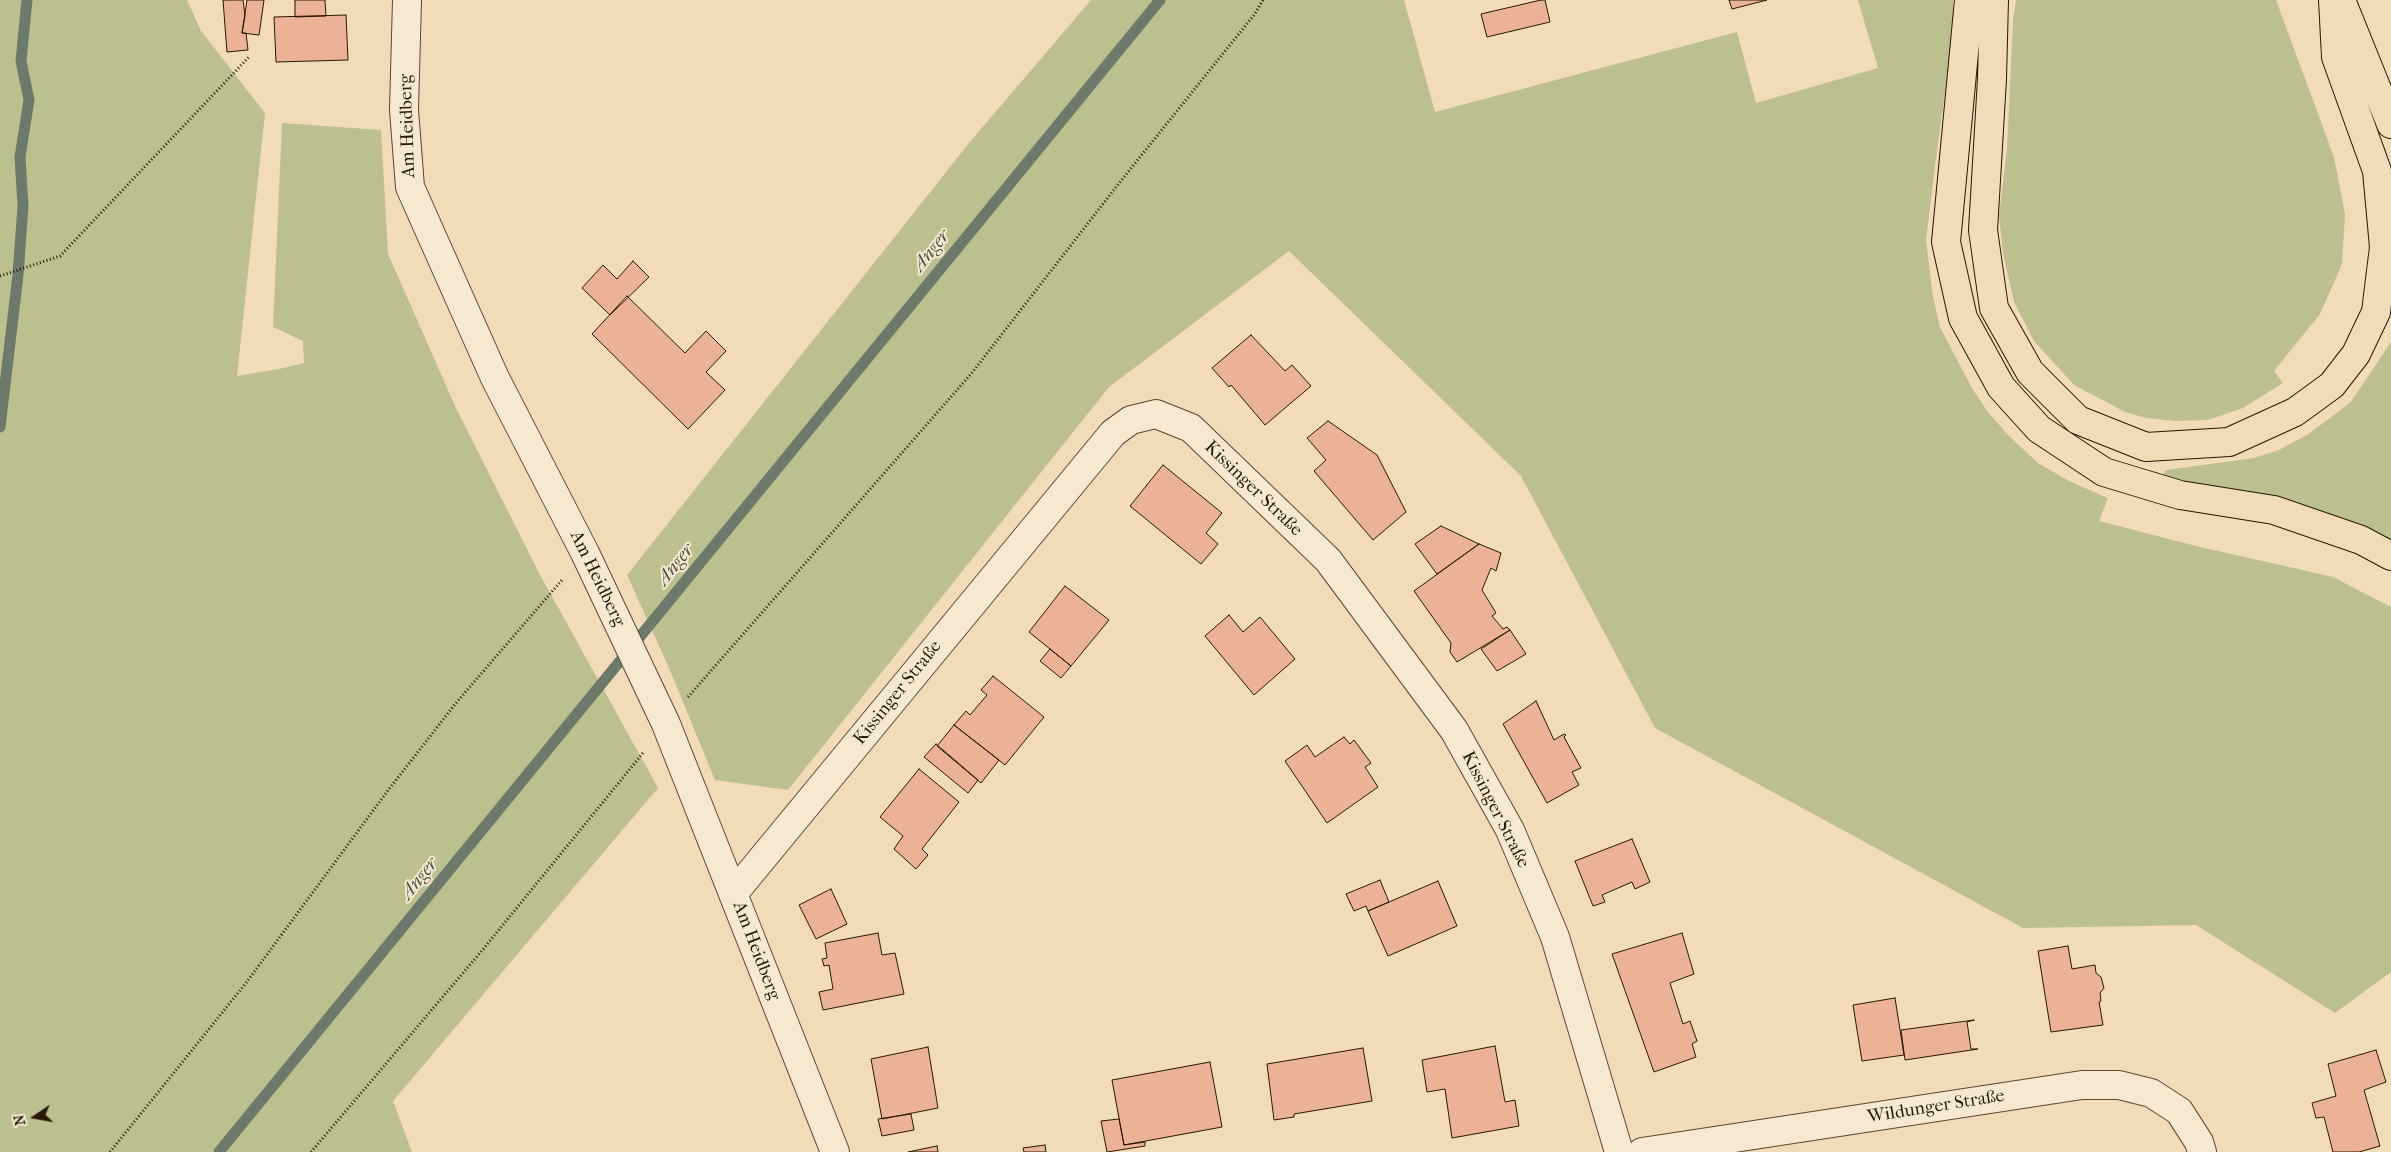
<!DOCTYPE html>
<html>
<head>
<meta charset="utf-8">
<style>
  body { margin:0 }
  #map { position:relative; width:2391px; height:1152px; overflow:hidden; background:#f2dbb8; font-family:"IM FELL French Canon",serif }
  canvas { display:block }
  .north { position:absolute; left:10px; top:1092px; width:50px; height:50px; -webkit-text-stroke:4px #f7e8d1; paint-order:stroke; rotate:258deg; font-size:14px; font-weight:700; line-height:20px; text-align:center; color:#261804 }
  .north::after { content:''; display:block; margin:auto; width:18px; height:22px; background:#261804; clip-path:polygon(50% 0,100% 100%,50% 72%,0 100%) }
</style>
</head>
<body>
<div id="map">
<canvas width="2391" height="1152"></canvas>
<div class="north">N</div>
</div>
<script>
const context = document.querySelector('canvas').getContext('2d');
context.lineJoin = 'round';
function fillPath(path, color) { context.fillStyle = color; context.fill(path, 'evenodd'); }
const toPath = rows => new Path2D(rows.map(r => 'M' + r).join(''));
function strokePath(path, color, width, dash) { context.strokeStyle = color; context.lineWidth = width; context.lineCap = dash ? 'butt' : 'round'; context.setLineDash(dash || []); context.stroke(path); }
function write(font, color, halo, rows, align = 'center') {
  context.font = font + ' "IM FELL French Canon",serif'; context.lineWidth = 4; context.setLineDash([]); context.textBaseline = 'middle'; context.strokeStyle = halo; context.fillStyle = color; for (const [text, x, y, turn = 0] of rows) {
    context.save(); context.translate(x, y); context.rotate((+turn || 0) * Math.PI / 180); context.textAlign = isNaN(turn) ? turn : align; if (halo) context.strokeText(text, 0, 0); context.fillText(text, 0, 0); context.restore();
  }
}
fillPath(toPath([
  [0,0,187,0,201,31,265,113,237,376,279,369,304,363,303,341,273,327,282,123,381,130,388,254,456,408,539,573,658,788,393,1101,412,1152,0,1152],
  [1091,0,1404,0,1435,112,1737,32,1756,103,1878,68,1858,0,1953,0,1953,35,1937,150,1926,240,1933,297,1940,327,1973,390,1988,412,2008,435,2038,463,2069,481,2108,498,2099,521,2196,546,2333,577,2391,607,2391,972,2335,1013,2196,925,2023,928,1655,728,1521,476,1289,251,1109,387,788,790,715,780,669,668,627,575,969,143],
  [2016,0,2276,0,2334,157,2345,214,2342,264,2320,314,2274,371,2283,383,2243,408,2208,420,2176,421,2146,418,2125,412,2074,385,2034,341,2014,302,2003,253,1999,216,2007,149,2013,19],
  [2391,342,2391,541,2162,476,2166,470,2254,458,2279,450,2307,435,2350,403]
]), '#bbc08e');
strokePath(toPath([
  [0,427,18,275,23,206,20,157,29,100,21,61,27,0],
  [219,1152,1160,0]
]), '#6c7a6c', 11);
const building = toPath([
  [223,0,243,0,245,16,242,33,246,33,248,50,227,52,223,0],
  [247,0,264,0,259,35,242,33,247,0],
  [295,0,325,0,326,16,295,17,295,0],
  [1541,0,1545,0,1550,22,1487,37,1481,14,1541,0],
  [1729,0,1767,0,1732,9,1729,0],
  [346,15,348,60,276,62,274,17,346,15],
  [633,261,649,277,610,315,582,288,603,265,617,279,633,261],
  [627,296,685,353,706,331,726,351,706,372,725,390,688,429,592,334,627,296],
  [1251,335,1285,371,1292,365,1311,386,1265,425,1231,385,1229,387,1212,368,1251,335],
  [1328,421,1377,455,1406,512,1373,540,1314,471,1326,460,1307,438,1328,421],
  [1163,465,1222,513,1206,533,1218,544,1201,564,1130,506,1163,465],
  [1441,526,1479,544,1437,574,1415,544,1441,526],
  [1479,544,1501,553,1496,571,1491,568,1482,590,1496,613,1492,616,1503,629,1507,627,1510,630,1457,662,1450,652,1451,643,1414,591,1479,544],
  [1065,586,1109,620,1071,666,1029,632,1065,586],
  [1229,615,1243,632,1260,617,1295,659,1254,695,1205,636,1229,615],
  [1510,630,1526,654,1497,671,1481,649,1510,630],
  [1050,649,1071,666,1061,678,1040,661,1050,649],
  [993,676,1044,717,1005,765,954,725,966,711,970,715,987,695,981,690,993,676],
  [1536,701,1554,740,1564,734,1566,735,1564,737,1581,768,1572,772,1579,785,1547,803,1503,724,1536,701],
  [954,725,999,760,981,783,937,746,954,725],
  [1344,737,1350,744,1354,740,1371,763,1365,767,1378,787,1327,823,1285,761,1307,745,1315,757,1344,737],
  [936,744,978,780,968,793,924,757,936,744],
  [919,769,959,802,922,849,928,855,916,869,894,849,903,836,880,817,919,769],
  [1632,839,1650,882,1635,889,1632,882,1602,895,1605,902,1593,906,1575,861,1632,839],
  [1380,880,1389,902,1368,911,1366,906,1354,911,1346,894,1380,880],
  [1438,881,1457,926,1388,956,1368,911,1438,881],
  [831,889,847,924,816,939,799,905,831,889],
  [878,933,882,955,895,953,904,994,823,1010,819,992,833,989,829,965,824,966,822,959,827,958,825,943,878,933],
  [1682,933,1694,974,1670,983,1683,1024,1690,1021,1697,1041,1692,1044,1696,1057,1654,1072,1612,954,1682,933],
  [2068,946,2072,969,2095,965,2096,973,2101,977,2104,988,2100,993,2101,1001,2099,1002,2103,1025,2051,1032,2038,951,2068,946],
  [1895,998,1904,1055,1862,1061,1853,1005,1895,998],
  [1974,1020,1967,1022,1971,1049,1978,1049,1905,1060,1901,1030,1974,1020],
  [1495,1046,1505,1102,1515,1100,1519,1126,1452,1138,1445,1089,1427,1092,1422,1060,1495,1046],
  [928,1047,938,1108,882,1119,871,1059,928,1047],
  [1363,1048,1372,1101,1294,1114,1294,1117,1274,1120,1267,1064,1363,1048],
  [2376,1050,2386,1082,2364,1090,2380,1146,2359,1152,2333,1152,2324,1117,2316,1118,2312,1103,2336,1096,2328,1064,2376,1050],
  [1210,1062,1222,1127,1124,1145,1112,1080,1210,1062],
  [911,1114,914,1130,882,1136,878,1119,911,1114],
  [1119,1119,1124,1145,1145,1142,1145,1146,1107,1152,1101,1121,1119,1119],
  [1045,1145,1046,1152,1024,1152,1023,1148,1045,1145],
  [937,1146,938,1152,908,1152,937,1146]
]);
fillPath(building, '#ecb296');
strokePath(building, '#261804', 1);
const minor = toPath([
  [407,0,404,110,410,187,495,378,585,553,666,724,835,1152],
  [733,894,1113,433,1131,420,1156,414,1191,428,1328,560,1454,730,1510,830,1555,937,1619,1152],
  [1642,1152,2082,1085,2119,1085,2151,1093,2179,1111,2199,1142,2202,1152]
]);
const highway = toPath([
  [1969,0,1946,242,1963,318,2001,387,2039,429,2104,472,2180,495,2274,510,2361,540,2391,556],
  [1994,0,1992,79,1983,230,1994,308,2030,372,2078,420,2146,447,2229,442,2295,412,2332,385,2356,354,2376,312,2384,247,2377,171,2336,57,2333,0],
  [2341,0,2391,124]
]);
strokePath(minor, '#594931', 30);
strokePath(highway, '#261804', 30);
strokePath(toPath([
  [0,276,60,256,249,57],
  [688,697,971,374,1120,182,1254,15,1263,0],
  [110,1152,246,983,386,793,456,703,562,580],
  [311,1152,480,953,643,753]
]), '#261804', 3, [1, 2.5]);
strokePath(minor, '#f7e8d1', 28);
strokePath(highway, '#f2dbb8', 28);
write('18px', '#261804', '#f7e8d1', [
  ["Am Heidberg",408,126,-92],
  ["Kissinger Straße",1253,489,44],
  ["Am Heidberg",597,579,64],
  ["Kissinger Straße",898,693,-51],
  ["Kissinger Straße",1495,810,63],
  ["Am Heidberg",756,951,69],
  ["Wildunger Straße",1936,1107,-9]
]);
write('italic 19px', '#4f5141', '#f7e8d1', [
  ["Anger",932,251,-51],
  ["Anger",676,565,-51],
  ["Anger",420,879,-51]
]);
</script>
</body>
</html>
